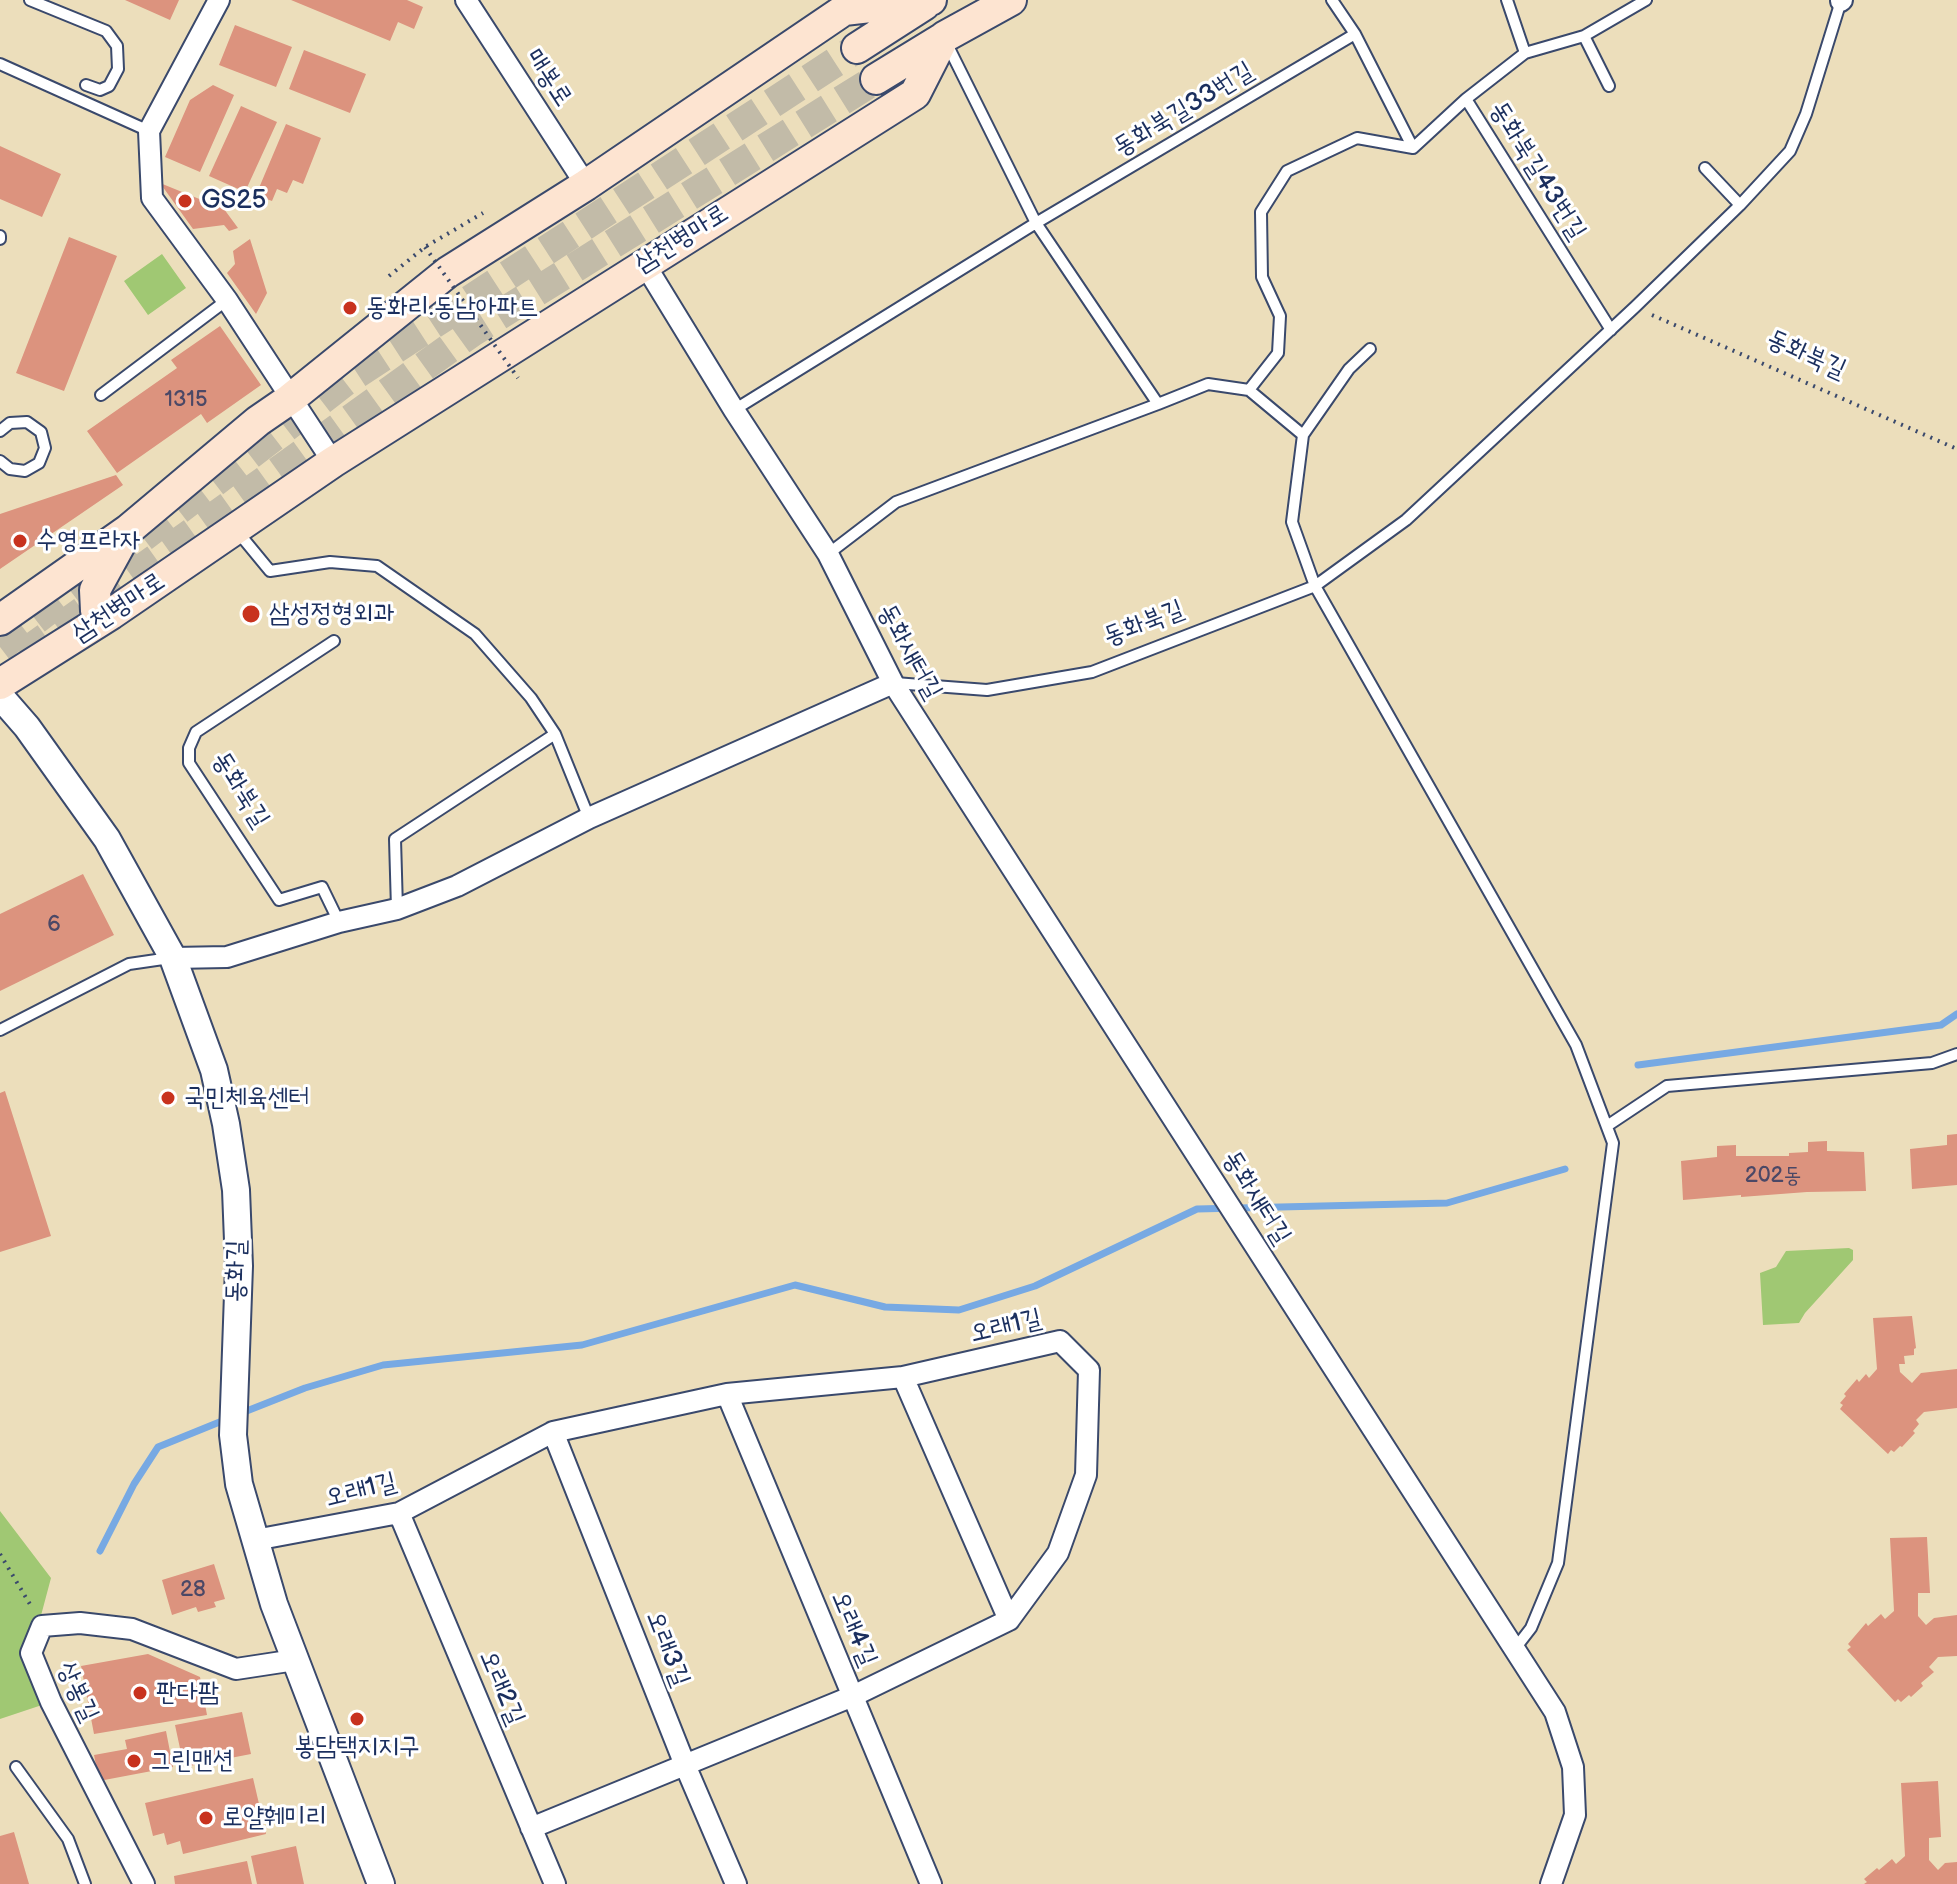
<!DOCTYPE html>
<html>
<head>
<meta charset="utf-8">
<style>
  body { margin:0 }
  canvas { display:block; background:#ecdebb }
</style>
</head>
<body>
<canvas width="1957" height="1884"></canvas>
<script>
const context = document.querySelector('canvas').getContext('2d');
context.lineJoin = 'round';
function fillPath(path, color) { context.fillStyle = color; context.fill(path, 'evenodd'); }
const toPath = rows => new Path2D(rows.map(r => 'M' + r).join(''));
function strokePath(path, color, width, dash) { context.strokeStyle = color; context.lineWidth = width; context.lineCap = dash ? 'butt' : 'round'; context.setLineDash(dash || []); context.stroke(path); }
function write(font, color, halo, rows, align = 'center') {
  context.font = font + ' "Balsamiq Sans","Poor Story",sans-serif'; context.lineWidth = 6; context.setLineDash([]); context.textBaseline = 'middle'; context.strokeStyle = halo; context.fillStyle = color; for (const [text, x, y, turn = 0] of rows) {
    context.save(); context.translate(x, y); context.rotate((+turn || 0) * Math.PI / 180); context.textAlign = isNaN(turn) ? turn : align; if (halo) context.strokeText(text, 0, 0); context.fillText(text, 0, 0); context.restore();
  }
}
fillPath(toPath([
  [162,254,186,288,148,315,124,281],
  [1849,1248,1853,1250,1853,1260,1805,1313,1799,1323,1763,1325,1760,1273,1776,1267,1786,1251],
  [0,1511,51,1578,31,1653,51,1702,0,1719]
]), '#a0c873');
strokePath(toPath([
  [1638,1065,1941,1025,1957,1014],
  [239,1414,305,1388,383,1365,582,1345,795,1285,885,1307,959,1310,1035,1286,1197,1209,1447,1203,1565,1169],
  [100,1551,134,1484,158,1447,227,1419]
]), '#77a9e3', 7);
fillPath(toPath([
  [125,0,179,0,170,20],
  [291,0,407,0,423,7,414,29,398,22,390,41],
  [235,25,292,47,276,87,219,65],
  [304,50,366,74,350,113,289,89],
  [213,85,234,95,200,172,165,157,190,100],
  [241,106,277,122,245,192,209,176],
  [286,124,321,138,303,184,293,180,287,193,277,189,272,201,256,195],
  [0,146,61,174,42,217,0,199],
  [160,183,224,209,238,228,229,231,224,225,193,229],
  [69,237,117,256,64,391,16,373],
  [250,239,267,293,256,314,227,273,235,264,233,251],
  [220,326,261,385,207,423,201,414,117,473,87,431,177,368,171,360],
  [116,475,123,485,0,569,0,514],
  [83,874,114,935,0,991,0,914],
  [5,1091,51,1236,0,1252,0,1093],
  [1957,1134,1957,1185,1912,1189,1910,1149,1947,1145,1947,1135],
  [1827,1141,1827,1151,1864,1152,1866,1191,1807,1192,1741,1197,1741,1195,1683,1200,1681,1161,1717,1157,1717,1146,1736,1145,1736,1156,1789,1156,1789,1153,1808,1152,1808,1142],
  [1912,1316,1916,1348,1914,1349,1914,1355,1904,1356,1905,1364,1899,1364,1900,1372,1912,1383,1921,1373,1957,1369,1957,1408,1924,1412,1916,1420,1919,1424,1913,1431,1915,1433,1902,1447,1900,1446,1894,1452,1891,1450,1888,1454,1840,1409,1843,1405,1840,1403,1846,1396,1844,1394,1857,1379,1859,1382,1866,1374,1869,1378,1877,1369,1873,1318],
  [1927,1537,1930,1593,1918,1593,1918,1616,1926,1625,1934,1618,1957,1615,1957,1656,1938,1657,1929,1667,1934,1672,1921,1683,1923,1686,1911,1697,1909,1695,1901,1702,1898,1699,1895,1702,1847,1650,1851,1647,1848,1644,1866,1623,1868,1626,1881,1614,1885,1619,1894,1611,1890,1538],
  [214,1564,225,1599,214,1602,216,1607,198,1612,196,1607,172,1615,162,1580],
  [148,1654,200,1677,207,1715,94,1734,81,1666],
  [242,1712,251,1754,184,1767,175,1725],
  [166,1731,173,1767,99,1781,94,1755,127,1749,125,1740],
  [253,1778,266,1834,183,1854,180,1841,167,1845,164,1833,153,1836,145,1803],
  [1938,1781,1941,1837,1929,1838,1929,1860,1938,1870,1945,1863,1957,1862,1957,1884,1864,1884,1867,1882,1864,1879,1877,1868,1879,1870,1892,1859,1896,1864,1905,1856,1901,1783],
  [14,1832,29,1884,0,1884,0,1836],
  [296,1846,304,1884,257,1884,251,1856],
  [247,1861,252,1884,175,1884,174,1876]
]), '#dc937e');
strokePath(toPath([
  [0,647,347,380,857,48],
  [22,655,472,332,876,79]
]), '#c2bba8', 30, [30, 15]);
const service = toPath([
  [30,0,106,31,117,46,118,69,109,86,100,90,86,85],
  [1332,0,1355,34,1413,148],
  [1507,0,1525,53],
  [1584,36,1609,86],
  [947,44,1036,223,1158,404,1208,384,1249,390,1303,435,1292,522,1315,586,1576,1045,1613,1143,1558,1563,1531,1628,1514,1650],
  [0,64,149,131],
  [1466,99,1611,330],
  [1705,168,1740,205],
  [0,236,0,239],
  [1249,390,1278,353,1280,316,1262,277,1261,212,1287,171,1357,138,1413,148,1466,99,1525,53,1584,36,1646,0],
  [101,395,227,300],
  [734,410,1036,223,1355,34],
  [0,431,10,423,27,422,41,432,45,448,39,463,25,471,10,469,0,461],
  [1303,435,1349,369,1370,349],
  [237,531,270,571,330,562,377,566,475,634,531,698,555,734,589,818],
  [828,554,896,502,1158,404],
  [334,641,196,732,189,748,189,763,279,900,322,887,339,922],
  [895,683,987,690,1092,672,1315,586,1406,520,1635,307,1740,205,1790,151,1806,114,1841,1,1838,0],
  [397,909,395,839,555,734],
  [0,1030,129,964,170,958],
  [1607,1126,1667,1086,1932,1063,1957,1054],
  [16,1767,68,1839,85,1884]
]);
const minor = toPath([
  [219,0,149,131,152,198,227,300,333,462],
  [466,0,586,185],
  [1841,1,1842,0],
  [644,263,734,410,828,554,893,683,1555,1712,1573,1767,1575,1815,1551,1884],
  [173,958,227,957,339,922,397,909,457,886,589,818,893,683],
  [903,1377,1009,1620],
  [727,1394,931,1884],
  [553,1432,685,1765,736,1884],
  [399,1513,555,1884],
  [255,1540,399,1513,553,1432,727,1394,903,1377,1060,1341,1089,1370,1086,1475,1058,1553,1009,1620,853,1696,531,1828],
  [144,1884,51,1702,31,1653,42,1626,80,1623,132,1629,236,1669,295,1660]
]);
const tertiary = toPath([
  [0,696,27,727,107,839,173,958,214,1070,226,1124,236,1190,239,1266,233,1435,239,1484,274,1604,381,1884]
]);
const secondary = toPath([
  [857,48,924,5],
  [876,79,943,38],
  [111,614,96,611,95,590,123,539],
  [0,620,128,530,258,421,290,399,448,272,586,185,844,10,931,0],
  [0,684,111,614,333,462,915,94,944,37,1011,0]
]);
strokePath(service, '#3a496c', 14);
strokePath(minor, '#3a496c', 24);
strokePath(tertiary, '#3a496c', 30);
strokePath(secondary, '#3a496c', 34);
strokePath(toPath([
  [389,276,425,247,483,213],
  [1652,315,1957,449],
  [0,1554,31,1606]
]), '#3a496c', 4, [2, 6]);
strokePath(service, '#fff', 10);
strokePath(minor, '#fff', 20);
strokePath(tertiary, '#fff', 26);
strokePath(secondary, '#fde4d1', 30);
strokePath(toPath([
  [425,247,518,378]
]), '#3a496c', 4, [2, 6]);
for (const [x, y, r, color] of [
  [185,201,8,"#c8321e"],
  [350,308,8,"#c8321e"],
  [20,541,8,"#c8321e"],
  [251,614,10,"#c8321e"],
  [168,1098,8,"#c8321e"],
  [140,1693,8,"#c8321e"],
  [357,1719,8,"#c8321e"],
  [134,1761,8,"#c8321e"],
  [206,1818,8,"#c8321e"]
]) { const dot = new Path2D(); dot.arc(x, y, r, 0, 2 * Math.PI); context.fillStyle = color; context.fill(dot); strokePath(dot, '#fff', 3); }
write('22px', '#4b4866', null, [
  ["1315",186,400],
  ["6",54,925],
  ["202동",1773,1176],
  ["28",193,1590]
]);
write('26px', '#1b2f5e', '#fff', [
  ["매봉로",548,78,57],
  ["동화북길33번길",1184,110,-31],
  ["동화북길43번길",1537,171,58],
  ["삼천병마로",682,239,-32],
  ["동화북길",1806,355,24],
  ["삼천병마로",119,608,-33],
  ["동화북길",1144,624,-21],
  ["동화새터길",909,652,61],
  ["동화북길",240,790,58],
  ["동화새터길",1256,1198,58],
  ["동화길",237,1271,-89],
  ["오래1길",1006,1327,-13],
  ["오래1길",361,1491,-14],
  ["오래4길",853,1629,67],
  ["오래3길",667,1649,69],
  ["오래2길",501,1688,67],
  ["상봉길",77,1692,65]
]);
write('26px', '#1b2f5e', '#fff', [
  ["GS25",201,201],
  ["동화리.동남아파트",366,308],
  ["수영프라자",36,541],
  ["삼성정형외과",269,614],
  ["국민체육센터",184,1098],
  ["판다팜",156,1693],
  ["봉담택지지구",357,1747,"center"],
  ["그린맨션",150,1761],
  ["로얄훼미리",222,1818]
], 'left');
</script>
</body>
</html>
